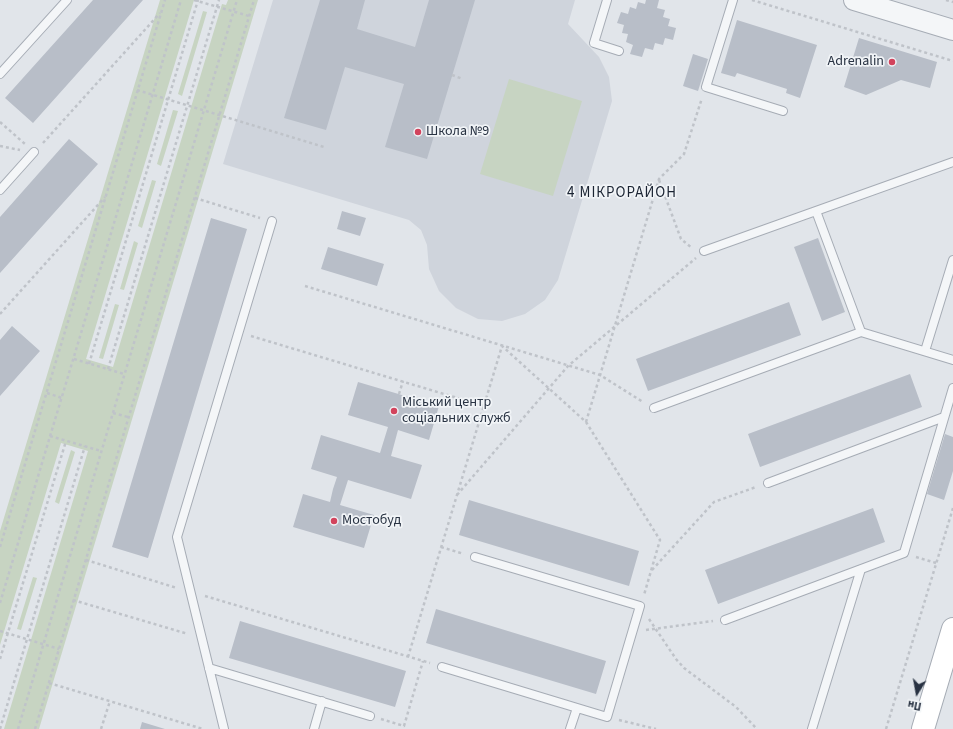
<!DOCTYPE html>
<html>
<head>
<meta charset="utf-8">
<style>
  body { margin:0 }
  #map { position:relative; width:953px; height:729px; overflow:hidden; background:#e1e5ea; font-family:"Source Sans 3",sans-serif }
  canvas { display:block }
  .north { position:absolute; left:897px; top:673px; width:40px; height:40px; -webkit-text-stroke:3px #f1f4f7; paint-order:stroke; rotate:191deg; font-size:11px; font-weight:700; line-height:16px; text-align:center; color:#293343 }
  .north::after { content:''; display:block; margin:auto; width:14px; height:18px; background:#293343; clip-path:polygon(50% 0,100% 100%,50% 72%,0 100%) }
</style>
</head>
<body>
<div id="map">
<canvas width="953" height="729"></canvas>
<div class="north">Пн</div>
</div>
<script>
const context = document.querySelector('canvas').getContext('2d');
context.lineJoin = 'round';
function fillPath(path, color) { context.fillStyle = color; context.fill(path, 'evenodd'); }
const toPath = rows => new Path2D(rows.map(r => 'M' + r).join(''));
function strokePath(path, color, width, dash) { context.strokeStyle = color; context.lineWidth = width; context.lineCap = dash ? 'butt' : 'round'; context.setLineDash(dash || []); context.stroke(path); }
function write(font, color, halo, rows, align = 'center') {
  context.font = font + ' "Source Sans 3",sans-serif'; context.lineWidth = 3.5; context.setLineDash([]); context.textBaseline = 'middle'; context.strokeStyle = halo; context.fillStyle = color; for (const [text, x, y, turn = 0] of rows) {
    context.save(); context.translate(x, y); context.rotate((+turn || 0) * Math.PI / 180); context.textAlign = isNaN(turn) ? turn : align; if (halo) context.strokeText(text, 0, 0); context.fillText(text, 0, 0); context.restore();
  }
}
fillPath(toPath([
  [273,0,575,0,568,24,599,57,609,77,612,101,558,280,545,300,525,314,502,321,478,319,456,308,439,291,429,269,427,245,421,230,409,220,223,164]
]), '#cfd4dc');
fillPath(toPath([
  [160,0,194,0,86,359,113,367,222,4,226,5,228,0,258,0,39,729,4,729,88,451,61,443,0,645,0,531],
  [203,11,207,12,182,96,178,94],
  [509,79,582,101,553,196,480,174],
  [173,110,178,111,161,166,157,164],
  [152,180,156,181,142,228,138,226],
  [134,241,138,243,124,290,120,289],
  [115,304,119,305,103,359,99,358],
  [71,450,75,452,59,504,55,502],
  [33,577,37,578,21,630,17,629]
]), '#c7d4c2');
fillPath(toPath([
  [93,0,143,0,33,123,5,98],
  [320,0,365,0,357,29,415,47,429,0,475,0,427,159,385,147,404,84,345,67,326,130,284,118],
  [646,0,659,0,657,8,665,10,663,17,670,19,668,26,676,28,673,40,665,38,663,45,655,43,653,50,645,48,642,57,630,54,633,45,626,42,628,34,622,33,624,25,617,23,621,12,628,14,630,7,636,9,638,2,645,4],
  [737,20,817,45,800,98,786,93,787,89,737,73,735,77,721,73],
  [859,38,937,62,930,88,901,80,866,95,844,87],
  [693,54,708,59,698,91,683,86],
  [69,139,98,164,0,273,0,217],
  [342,211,366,218,360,236,337,229],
  [211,218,247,229,148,558,112,547],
  [818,238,845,312,822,321,794,247],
  [328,247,384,264,377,286,321,269],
  [789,302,801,335,648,391,636,359],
  [12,326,40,351,0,396,0,340],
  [910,374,922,407,760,467,748,434],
  [358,382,439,406,429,440,398,430,391,456,422,465,411,499,348,480,340,505,374,515,364,548,293,527,303,494,330,502,333,489,337,477,311,469,321,435,380,453,388,427,348,415],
  [945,434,953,437,953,471,944,500,927,494],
  [469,500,639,551,629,586,459,535],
  [873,508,885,542,718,604,705,570],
  [436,609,606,661,596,694,426,643],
  [240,621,406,671,395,707,229,658],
  [142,722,165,729,140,729]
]), '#b8bec8');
const service = toPath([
  [607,0,594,43,619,51],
  [733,0,706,87,783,111],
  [0,74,67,0],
  [0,190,34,152],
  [816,211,861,332],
  [704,251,953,162],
  [925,351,953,260],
  [654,408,861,332,953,360],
  [768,483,944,417],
  [725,620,904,553,953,388],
  [442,667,607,717,640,606,475,557],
  [209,668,370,716],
  [224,729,177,537,272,221],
  [314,729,322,701],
  [570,729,577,708],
  [812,729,861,569]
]);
const tertiary = toPath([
  [854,0,953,30]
]);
const secondary = toPath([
  [923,729,953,629]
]);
strokePath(service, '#a6acb5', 10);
strokePath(tertiary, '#a6acb5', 22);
strokePath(secondary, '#a6acb5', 24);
strokePath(toPath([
  [194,0,249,16],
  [752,0,953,61],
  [946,0,953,2],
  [452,75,463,79],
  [137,90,324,147],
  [0,122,25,144],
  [43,143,160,13],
  [0,146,20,150],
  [659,180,681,239,692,248],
  [195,198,260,218],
  [305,286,600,375,643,402],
  [0,314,105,197],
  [251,336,484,406],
  [74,359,124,374],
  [89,364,198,0],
  [108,369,219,0],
  [47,393,62,398],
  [399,394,403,381],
  [113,413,128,417],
  [586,422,659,179,684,154,702,98],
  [50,436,101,451],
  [457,495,568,366,696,258],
  [0,547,165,0],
  [441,547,464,554],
  [916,557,936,563],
  [86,560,177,588],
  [652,570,714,502,756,487],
  [205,596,430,663],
  [73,600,188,634],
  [0,603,181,0],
  [649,619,676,659,684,668,736,707,757,729],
  [646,630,713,621],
  [0,631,59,649],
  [408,657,502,346,586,422,660,540,644,595],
  [0,659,66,441],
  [49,683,203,729],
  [381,719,404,726,423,661],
  [619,720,656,729],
  [0,729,85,446],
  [18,729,237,0],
  [35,729,254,0],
  [101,729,110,701],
  [886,729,953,508]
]), '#bfc3c9', 2.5, [3, 3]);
strokePath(service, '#f4f6f8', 8);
strokePath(tertiary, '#f4f6f8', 20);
strokePath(secondary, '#fff', 22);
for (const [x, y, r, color] of [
  [892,62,4,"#d2435c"],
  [418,132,4,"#d2435c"],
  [394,411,4,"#d2435c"],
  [334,521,4,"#d2435c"]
]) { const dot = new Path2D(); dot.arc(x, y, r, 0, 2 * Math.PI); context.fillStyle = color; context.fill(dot); strokePath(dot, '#f1f4f7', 1.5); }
write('14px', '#293343', '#f1f4f7', [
  ["Adrenalin",884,62,"right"],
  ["Школа №9",426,132],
  ["Міський центр",402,403],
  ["соціальних служб",402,419],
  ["Мостобуд",342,521]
], 'left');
context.letterSpacing = '1px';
write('15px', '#1b2433', '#f1f4f7', [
  ["4 МІКРОРАЙОН",622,194]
]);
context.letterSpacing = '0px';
</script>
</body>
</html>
